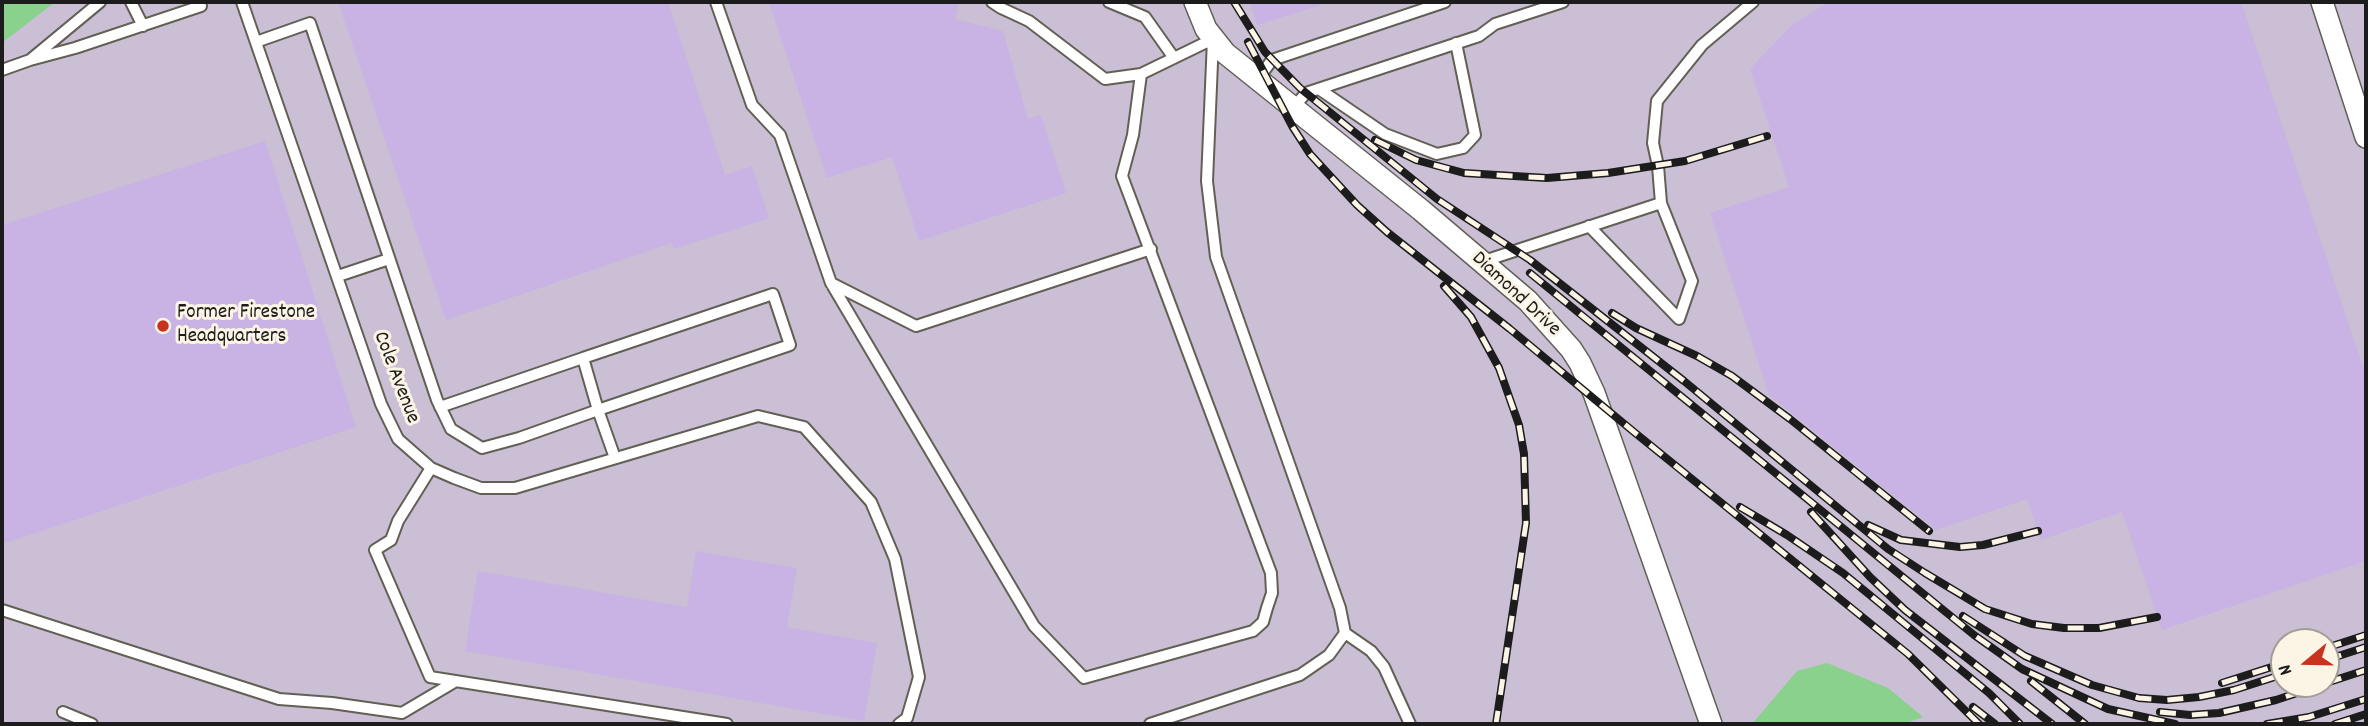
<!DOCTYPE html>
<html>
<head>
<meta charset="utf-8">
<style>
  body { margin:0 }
  #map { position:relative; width:2368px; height:726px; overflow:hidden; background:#e5dfbb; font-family:Dekko,sans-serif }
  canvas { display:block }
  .frame { position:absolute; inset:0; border:4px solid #1c1c1c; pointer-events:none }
  .north { position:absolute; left:2270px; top:628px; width:70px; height:70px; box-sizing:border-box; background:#fcf5e5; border:2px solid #a29e95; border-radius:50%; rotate:251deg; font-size:19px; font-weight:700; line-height:28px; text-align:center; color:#1c1c1c }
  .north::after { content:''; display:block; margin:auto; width:24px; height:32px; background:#c8321e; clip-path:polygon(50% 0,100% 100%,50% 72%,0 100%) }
</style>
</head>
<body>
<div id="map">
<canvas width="2368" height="726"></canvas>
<div class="frame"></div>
<div class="north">N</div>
</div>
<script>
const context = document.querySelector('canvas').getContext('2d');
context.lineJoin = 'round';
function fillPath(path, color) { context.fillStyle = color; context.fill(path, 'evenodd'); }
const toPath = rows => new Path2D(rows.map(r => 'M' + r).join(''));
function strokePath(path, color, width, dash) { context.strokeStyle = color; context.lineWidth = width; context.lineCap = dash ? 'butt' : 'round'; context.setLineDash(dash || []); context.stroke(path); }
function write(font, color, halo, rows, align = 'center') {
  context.font = font + ' Dekko,sans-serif'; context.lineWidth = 6; context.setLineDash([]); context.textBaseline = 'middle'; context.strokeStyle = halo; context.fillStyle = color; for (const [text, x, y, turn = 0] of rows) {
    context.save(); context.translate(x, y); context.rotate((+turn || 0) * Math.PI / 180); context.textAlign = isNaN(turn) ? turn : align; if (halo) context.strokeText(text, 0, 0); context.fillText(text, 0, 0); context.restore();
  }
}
fillPath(toPath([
  [2,2,2366,2,2366,724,2,724],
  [2284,642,2326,642,2326,684,2284,684]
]), '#cbbfd5');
fillPath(toPath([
  [2,2,55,2,2,43],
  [1827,663,1888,688,1923,717,1903,724,1752,724,1797,671]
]), '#89d18d');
fillPath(toPath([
  [338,2,668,2,725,175,752,166,769,218,674,249,672,243,446,320],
  [769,2,959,2,955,19,1003,31,1028,119,1041,115,1066,193,919,241,892,157,827,178],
  [1250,2,1321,2,1321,5,1257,25],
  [1829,2,2241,2,2366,376,2366,561,2162,630,2122,512,2041,540,2027,499,1936,530,1769,395,1710,213,1789,187,1750,69,1793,24],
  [265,141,356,427,2,544,2,225],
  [696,551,797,568,787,627,877,643,864,721,465,651,478,571,687,607]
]), '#c8b3e4');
const service = toPath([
  [100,2,30,60,75,48,201,6],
  [131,2,143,26],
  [242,2,381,404,398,439,431,468,454,478,481,488,515,488,758,416,804,427,871,502,895,559,919,677,907,718,899,724],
  [716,2,752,105,780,135,831,283,1034,626,1084,678,1253,631,1263,622,1267,608,1272,593,1271,573,1122,176,1133,135,1141,74,1105,79,1029,21,1001,8,992,2],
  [1109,2,1145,17,1174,58],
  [256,42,310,23,437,400,451,429,482,448,519,438,598,410,615,458],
  [2,70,30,60],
  [1141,74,1213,39,1207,181,1216,257,1340,608,1345,633,1329,655,1300,675,1150,724],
  [1258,79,1272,60,1445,2],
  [1319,89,1385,134,1437,154,1463,148,1475,135,1456,43],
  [1293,108,1306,93,1479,36,1495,24,1563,2],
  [1589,226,1679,319,1692,281,1661,203],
  [1481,262,1661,203,1658,166,1653,143,1657,101,1702,45,1753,2],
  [338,276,389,259],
  [831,283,916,326,1151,249],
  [440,407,583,358,598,410,790,345,773,294,583,358],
  [431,468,398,521,391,540,375,550,430,677,727,724],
  [2,610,279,699,332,703,402,713,456,681],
  [1345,633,1371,651,1384,667,1410,724],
  [63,712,92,724]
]);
const minor = toPath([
  [1195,2,1206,29,1225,53,1421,210,1528,301,1571,349,1580,363,1594,393,1711,724],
  [2322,2,2366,137]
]);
strokePath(service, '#626054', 14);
strokePath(minor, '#626054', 24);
strokePath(service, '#fff', 10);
strokePath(minor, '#fff', 21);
const rail = toPath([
  [1234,2,1265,52,1300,88,1437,199,1530,260,1684,381,1888,549,1925,573,1985,609,2032,624,2064,628,2099,628,2157,617],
  [1248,42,1292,126,1310,154,1357,205,1387,232,1510,329,1634,432,1908,654,1979,724],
  [1375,140,1416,160,1464,173,1547,178,1608,173,1685,161,1767,136],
  [1530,273,1974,635,2022,669,2108,709,2175,724],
  [1444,286,1471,317,1499,368,1519,425,1524,454,1526,523,1496,724],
  [1612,313,1636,328,1697,356,1732,376,1790,419,1929,531],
  [1740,507,1787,535,1843,573,1989,693,2020,724],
  [1811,512,1870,577,1905,610,2052,724],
  [1868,525,1901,540,1960,547,1983,545,2038,531],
  [1963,616,2025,656,2092,685,2139,698,2167,700,2199,697,2234,690,2284,674],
  [2326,648,2366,635],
  [2326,660,2366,647],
  [2031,681,2085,724],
  [2222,683,2284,663],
  [2326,683,2366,670],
  [1973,707,1995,724],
  [2160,712,2190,715,2219,713,2276,700,2324,684],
  [2267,724,2309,717,2366,699],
  [2335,724,2366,714]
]);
strokePath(rail, '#1c1c1c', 8);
strokePath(rail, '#fcf5e5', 5, [16]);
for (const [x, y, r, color] of [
  [163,326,7,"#c8321e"]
]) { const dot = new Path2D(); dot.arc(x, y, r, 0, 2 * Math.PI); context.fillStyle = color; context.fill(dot); strokePath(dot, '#fcf5e5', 2.5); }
write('21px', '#1c1c1c', '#fcf5e5', [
  ["Diamond Drive",1515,295,43],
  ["Cole Avenue",395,378,69]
]);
write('21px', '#1c1c1c', '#fcf5e5', [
  ["Former Firestone",177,314],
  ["Headquarters",177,338]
], 'left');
</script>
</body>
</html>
